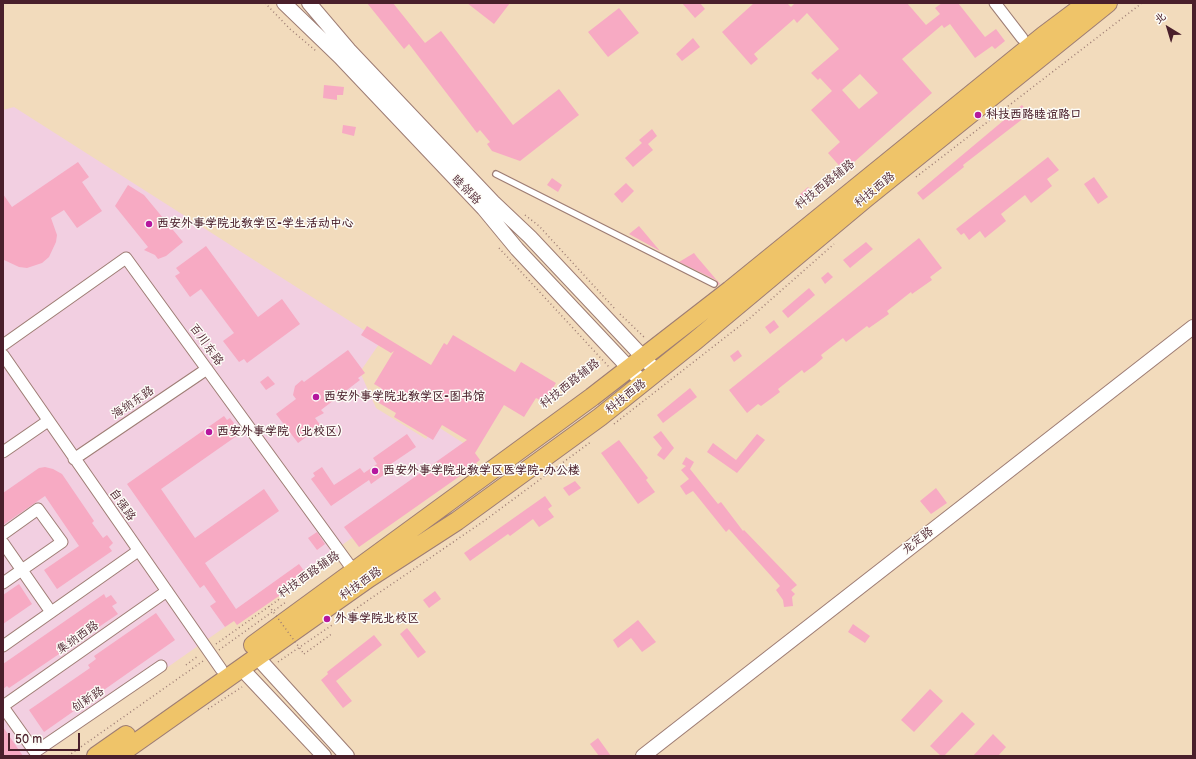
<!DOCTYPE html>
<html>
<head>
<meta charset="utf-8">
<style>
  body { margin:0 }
  #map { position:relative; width:1196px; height:759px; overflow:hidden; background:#f2dbbc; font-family:"Balsamiq Sans","LXGW WenKai TC",sans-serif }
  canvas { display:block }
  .frame { position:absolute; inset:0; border:4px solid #4a1f2b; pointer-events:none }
  .north { position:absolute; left:1148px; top:8px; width:40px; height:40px; -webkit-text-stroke:3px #fdfcf7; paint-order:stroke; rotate:322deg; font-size:11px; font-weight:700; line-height:16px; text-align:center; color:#4a1f2b }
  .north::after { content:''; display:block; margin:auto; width:14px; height:18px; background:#4a1f2b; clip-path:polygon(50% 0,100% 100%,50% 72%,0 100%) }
  .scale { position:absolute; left:8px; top:733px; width:72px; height:18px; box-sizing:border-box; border:2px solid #4a1f2b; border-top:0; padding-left:5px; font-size:12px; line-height:14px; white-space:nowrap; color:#4a1f2b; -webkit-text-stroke:3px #fdfcf7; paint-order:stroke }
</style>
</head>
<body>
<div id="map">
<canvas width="1196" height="759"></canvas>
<div class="frame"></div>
<div class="north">北</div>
<div class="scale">50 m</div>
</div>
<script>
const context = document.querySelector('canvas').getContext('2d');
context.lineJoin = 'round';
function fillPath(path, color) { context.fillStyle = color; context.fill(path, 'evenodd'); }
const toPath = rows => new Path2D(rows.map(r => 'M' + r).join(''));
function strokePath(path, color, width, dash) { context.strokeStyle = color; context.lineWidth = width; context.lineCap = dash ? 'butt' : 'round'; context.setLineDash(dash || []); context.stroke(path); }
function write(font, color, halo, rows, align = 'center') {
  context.font = font + ' "Balsamiq Sans","LXGW WenKai TC",sans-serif'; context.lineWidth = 3; context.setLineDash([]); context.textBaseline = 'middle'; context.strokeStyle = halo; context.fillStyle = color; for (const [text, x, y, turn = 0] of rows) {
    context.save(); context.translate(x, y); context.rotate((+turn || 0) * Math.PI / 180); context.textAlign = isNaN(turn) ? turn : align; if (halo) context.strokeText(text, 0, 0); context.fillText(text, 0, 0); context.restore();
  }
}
fillPath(toPath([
  [14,107,381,341,360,372,376,408,426,439,435,425,476,451,41,756,3,756,3,110]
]), '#f2cfe1');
fillPath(toPath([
  [367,3,393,3,425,43,441,31,513,125,559,89,579,115,520,161,492,151,487,144,490,142,480,130,477,133,409,44,404,49],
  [467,3,510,3,494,24],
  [682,3,700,3,705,9,695,18],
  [754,3,787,3,791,7,795,3,907,3,926,25,940,14,935,8,942,3,958,3,985,37,996,29,1005,41,995,49,992,46,975,58,950,24,944,28,942,25,902,59,932,93,844,171,828,153,840,142,811,110,832,91,820,78,818,80,811,73,839,49,807,13,797,23,794,19,754,54,758,59,751,65,722,32],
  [860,74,878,93,859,109,842,90],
  [619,8,639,33,608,57,588,32],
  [693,38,700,47,682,61,676,54],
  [324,85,344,87,343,95,337,95,337,100,323,98],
  [1022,105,1029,114,963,165,964,167,923,200,917,193],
  [343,125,356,127,354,136,342,133],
  [652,129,657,136,648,144,653,150,633,167,625,158,642,143,639,140],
  [1048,157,1059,170,1047,179,1052,186,1031,203,1025,195,1001,214,1006,221,985,238,980,231,969,240,964,233,961,235,956,229],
  [78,162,89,177,82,182,102,211,77,228,64,210,51,218,57,235,56,242,49,257,42,263,27,268,19,267,4,260,3,194,12,207],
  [1094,177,1108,197,1098,204,1084,184],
  [552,178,562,185,558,192,547,185],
  [626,183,634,191,622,203,614,194],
  [128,185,144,195,183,242,166,256,158,259,155,255,144,250,148,247,115,206],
  [808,187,814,194,804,203,798,196],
  [639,226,660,251,629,234],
  [919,238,942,268,930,277,932,280,912,294,911,292,887,311,889,314,869,328,867,326,846,342,843,338,821,355,823,358,815,365,804,373,802,370,778,389,780,392,772,398,761,406,758,404,747,413,729,390],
  [866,242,873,249,850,268,843,260],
  [206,246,258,317,282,299,300,324,247,363,244,359,239,362,223,341,234,333,201,289,190,297,175,276,180,273,176,268],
  [694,253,697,257,720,284,718,285,716,280,679,262],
  [828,272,833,277,825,284,821,278],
  [809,288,815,295,788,318,782,311],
  [774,320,779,327,770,334,765,327],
  [367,326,431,365,444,343,447,345,453,335,515,372,521,362,556,383,544,402,536,398,524,417,504,405,475,453,480,460,476,463,477,464,359,547,344,527,467,440,442,425,433,440,394,417,396,413,374,400,381,388,374,384,394,351,391,353,361,335],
  [348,350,365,373,358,378,360,380,321,410,324,413,315,418,321,426,298,443,276,414,296,399,293,395,295,386,302,380,304,382],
  [738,350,742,356,734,362,730,356],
  [268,376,275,384,266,390,260,382],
  [690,388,697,397,663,423,657,415],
  [224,416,227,420,230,418,237,427,234,429,238,435,161,489,195,538,264,489,279,511,205,563,236,609,299,564,308,576,237,625,234,621,225,627,210,606,216,602,204,585,200,588,127,484],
  [661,431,674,448,664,460,657,455,662,448,653,437],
  [407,434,416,447,382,470,385,474,371,484,369,480,331,506,311,479,315,476,313,473,322,467,334,485,360,468,364,473,377,464,373,458],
  [757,434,765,440,737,473,707,452,713,443,736,460],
  [619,440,648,478,646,480,655,492,638,504,601,453],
  [686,457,694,462,690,469,718,504,721,502,743,531,744,530,797,585,791,590,795,594,792,597,793,606,784,607,783,600,776,590,780,586,729,529,726,532,693,491,686,495,680,486,689,479,681,470,686,466,682,464],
  [45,467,53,469,62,474,94,521,92,523,103,538,107,535,113,543,109,547,112,551,57,589,44,570,79,546,45,496,3,525,3,493,39,468],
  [575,481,581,488,569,496,563,488],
  [936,488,947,503,931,514,920,501],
  [545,496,552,506,548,509,554,517,539,527,533,519,510,536,508,534,470,561,464,553],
  [317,532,325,544,317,550,308,538],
  [19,584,32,604,3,624,3,595],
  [435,591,441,599,429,608,423,600],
  [104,594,106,598,111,595,117,603,112,606,118,614,9,688,7,686,3,689,3,664],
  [156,613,175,640,44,732,29,710,90,668,88,665,96,659,94,656],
  [638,620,656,642,642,652,631,638,618,648,613,640],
  [853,624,870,636,865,643,848,632],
  [407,628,426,652,418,658,400,634],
  [374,635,382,645,336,681,352,701,343,708,321,680,328,674,327,672],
  [930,689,943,701,914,732,901,720],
  [962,712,975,724,944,756,941,756,930,746],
  [3,727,23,756,3,756],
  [993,734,1006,747,998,756,973,756],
  [598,738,611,756,599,756,590,744]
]), '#f7aac3');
const service = toPath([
  [496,174,714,284]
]);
const minor = toPath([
  [995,3,1022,38],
  [3,345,126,258,353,570],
  [3,355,221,669],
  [3,452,48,421],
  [74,459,207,369],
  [3,534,38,509,62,542,3,583],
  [3,543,51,612],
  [3,646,138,551],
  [3,706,167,591],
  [3,707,35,752,161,666]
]);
const tertiary = toPath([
  [284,3,340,57,484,209,517,249,643,383],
  [309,3,349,50,493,202,530,237,657,372],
  [257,657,347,756],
  [241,668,324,756],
  [643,756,1193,327]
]);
const primary = toPath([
  [253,645,592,397,730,290,1043,36,1087,3],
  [96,756,126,735],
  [117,756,369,578,457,521,600,417,695,341,866,198,1108,3]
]);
strokePath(service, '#9e7d74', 8);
strokePath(minor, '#9e7d74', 13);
strokePath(tertiary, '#9e7d74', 16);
strokePath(primary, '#9e7d74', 20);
strokePath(toPath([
  [265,3,290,29,316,51],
  [916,177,1142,3],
  [525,215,539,226,615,309],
  [499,248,609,367],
  [620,314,645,338],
  [614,424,750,318,834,244],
  [216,644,295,588],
  [219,650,286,602],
  [304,654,333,633],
  [278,662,484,521,592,441],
  [186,665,198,656],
  [208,709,242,687],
  [68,756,203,661]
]), '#9e7d74', 1.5, [1, 3]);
strokePath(service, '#fff', 5.5);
strokePath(minor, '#fff', 11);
strokePath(tertiary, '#fff', 14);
strokePath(primary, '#efc469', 18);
strokePath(toPath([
  [269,606,304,654]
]), '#9e7d74', 1.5, [1, 3]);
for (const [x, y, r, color] of [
  [978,115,4,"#b5179e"],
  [149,224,4,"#b5179e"],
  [316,397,4,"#b5179e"],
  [209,432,4,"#b5179e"],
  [375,471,4,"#b5179e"],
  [327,619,4,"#b5179e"]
]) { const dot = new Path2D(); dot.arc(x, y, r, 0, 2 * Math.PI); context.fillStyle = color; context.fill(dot); strokePath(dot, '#fdfcf7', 1.5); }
write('bold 12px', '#4a1f2b', '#fdfcf7', [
  ["科技西路睦谊路口",986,115],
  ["西安外事学院北教学区-学生活动中心",157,224],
  ["西安外事学院北教学区-图书馆",324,397],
  ["西安外事学院（北校区）",217,432],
  ["西安外事学院北教学区医学院-办公楼",383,471],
  ["外事学院北校区",335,619]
], 'left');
write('12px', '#4a1f2b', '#fdfcf7', [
  ["科技西路辅路",825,185,-38],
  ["睦邻路",466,190,46],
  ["科技西路",875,190,-39],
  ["百川东路",206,345,54],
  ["科技西路辅路",570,384,-38],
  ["科技西路",626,397,-38],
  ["海纳东路",133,403,-34],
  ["自强路",122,505,55],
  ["龙定路",918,541,-38],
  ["科技西路辅路",309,575,-35],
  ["科技西路",361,584,-35],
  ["集纳西路",78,638,-35],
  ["创新路",88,700,-34]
]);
</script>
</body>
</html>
